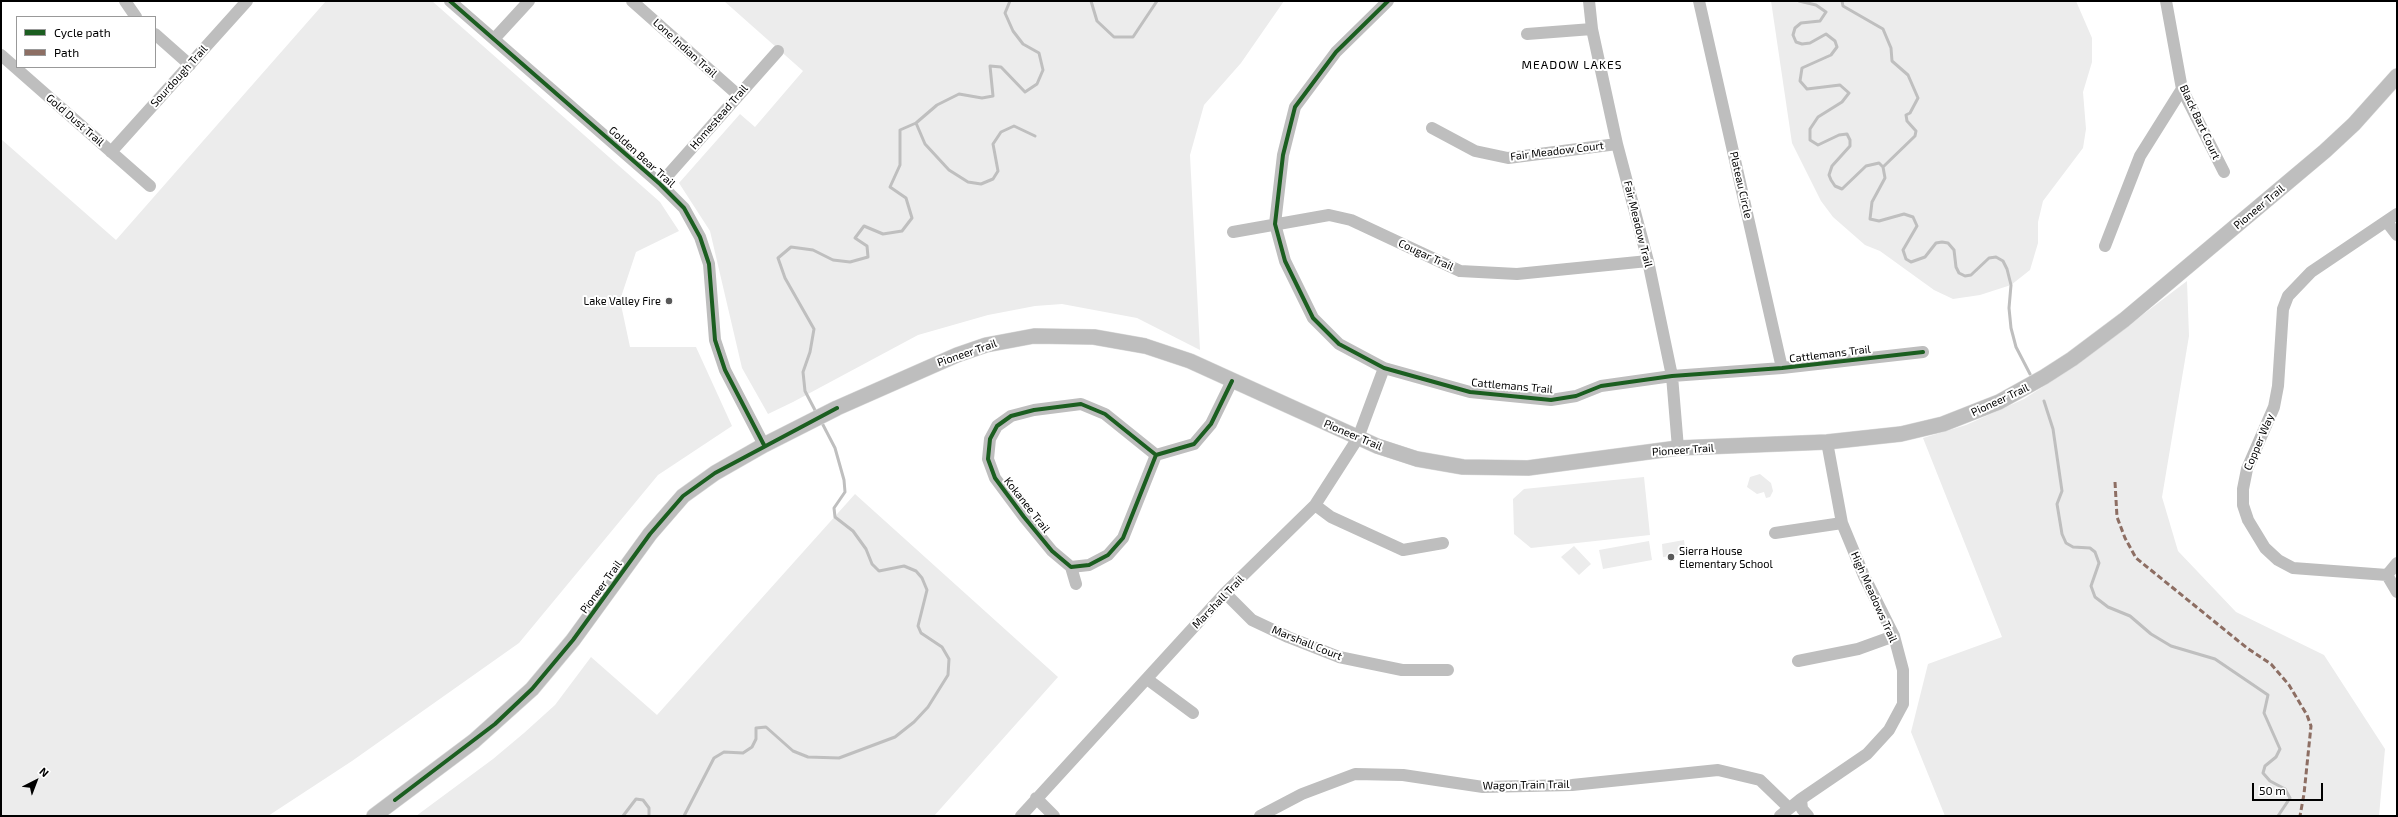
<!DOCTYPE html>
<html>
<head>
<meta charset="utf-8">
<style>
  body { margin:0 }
  #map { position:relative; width:2398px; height:817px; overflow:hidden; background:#fff; font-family:"Exo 2",sans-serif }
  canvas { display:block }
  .frame { position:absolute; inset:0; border:2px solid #000; pointer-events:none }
  .legend { position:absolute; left:16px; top:16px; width:140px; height:52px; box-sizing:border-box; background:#fff; border:1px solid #999; margin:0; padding:5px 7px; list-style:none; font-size:12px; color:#000 }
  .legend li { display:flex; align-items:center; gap:8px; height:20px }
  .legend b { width:20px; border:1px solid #999 }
  .north { position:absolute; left:16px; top:761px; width:40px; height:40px; -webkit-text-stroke:3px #fff; paint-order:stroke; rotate:42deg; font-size:11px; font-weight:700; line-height:16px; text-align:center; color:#000 }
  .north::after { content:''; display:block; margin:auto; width:14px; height:18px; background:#000; clip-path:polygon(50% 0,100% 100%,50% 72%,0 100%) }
  .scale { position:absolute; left:2252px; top:783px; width:71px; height:18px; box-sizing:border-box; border:2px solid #000; border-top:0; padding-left:5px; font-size:12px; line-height:14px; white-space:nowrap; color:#000; -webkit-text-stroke:3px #fff; paint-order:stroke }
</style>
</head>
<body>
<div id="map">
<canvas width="2398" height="817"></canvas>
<div class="frame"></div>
<ul class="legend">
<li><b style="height:5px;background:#1b5e20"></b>Cycle path</li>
<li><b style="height:5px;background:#8d6e63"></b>Path</li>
</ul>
<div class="north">N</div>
<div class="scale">50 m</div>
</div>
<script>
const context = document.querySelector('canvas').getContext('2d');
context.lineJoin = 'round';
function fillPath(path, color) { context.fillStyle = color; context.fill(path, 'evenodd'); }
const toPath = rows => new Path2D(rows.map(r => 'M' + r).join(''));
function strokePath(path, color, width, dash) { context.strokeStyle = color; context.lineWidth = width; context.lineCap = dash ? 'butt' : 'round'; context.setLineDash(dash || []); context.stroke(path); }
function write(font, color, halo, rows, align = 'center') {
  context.font = font + ' "Exo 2",sans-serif'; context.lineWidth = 4; context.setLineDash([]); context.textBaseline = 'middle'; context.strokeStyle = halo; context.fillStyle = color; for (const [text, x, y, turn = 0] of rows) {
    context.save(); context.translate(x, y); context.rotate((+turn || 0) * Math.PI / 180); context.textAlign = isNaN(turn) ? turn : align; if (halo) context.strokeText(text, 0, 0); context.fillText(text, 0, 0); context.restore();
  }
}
fillPath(toPath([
  [326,1,432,1,660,202,679,231,636,252,620,300,630,347,696,347,732,426,658,475,519,643,352,761,268,816,1,816,1,139,116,240],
  [724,1,1284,1,1241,63,1204,105,1190,155,1200,350,1137,318,1062,304,1035,306,988,315,918,335,793,402,768,414,742,368,710,231,679,183,740,114,755,127,803,71],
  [1771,1,2076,1,2092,38,2092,62,2083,92,2086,129,2083,148,2043,201,2038,222,2038,243,2030,270,2011,285,1980,295,1953,299,1934,290,1880,251,1865,245,1833,217,1821,201,1792,143],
  [2187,281,2189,336,2162,497,2178,551,2236,612,2324,655,2385,749,2379,816,1945,816,1911,732,1928,664,2002,637,1923,438,1966,425,2024,399,2075,366],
  [1760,474,1771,483,1773,491,1770,497,1766,498,1764,492,1757,494,1747,487,1750,477],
  [1644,477,1650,535,1531,548,1514,534,1513,499,1524,489],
  [855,494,1058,677,934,816,416,816,493,759,524,733,555,705,591,657,657,715],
  [1684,540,1686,554,1663,557,1662,544],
  [1649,541,1652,560,1603,569,1599,550],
  [1574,546,1591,564,1579,575,1561,557]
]), '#ececec');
strokePath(toPath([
  [1091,1,1097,21,1114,37,1133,37,1157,1],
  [1799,1,1816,5,1826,12,1820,21,1801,23,1795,28,1793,35,1796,42,1802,44,1810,43,1826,34,1835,41,1837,47,1831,55,1802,68,1800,81,1807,89,1840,85,1849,93,1842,102,1818,117,1810,129,1810,140,1818,145,1839,135,1847,134,1850,140,1850,146,1832,166,1829,175,1831,180,1835,186,1842,189,1866,166,1879,163,1883,167,1885,178,1872,202,1870,219,1879,221,1904,214,1913,217,1917,226,1903,250,1906,259,1911,262,1925,257,1936,243,1942,242,1948,243,1954,250,1956,267,1959,273,1965,276,1971,275,1989,258,1996,257,2003,261,2007,269,2011,285,2009,308,2011,328,2016,347,2030,374],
  [1842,1,1843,6,1883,29,1891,48,1892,61,1908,75,1918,98,1910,113,1906,115,1907,121,1916,131,1915,136,1883,167],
  [916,123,925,144,949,170,968,182,981,184,993,179,998,171,993,144,1001,132,1014,126,1035,136],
  [2044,401,2053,429,2062,491,2057,504,2062,534,2066,543,2073,547,2090,548,2095,552,2099,563,2091,586,2095,597,2108,607,2130,616,2151,634,2171,646,2215,659,2268,695,2264,713,2280,749,2276,757,2265,766,2263,773,2270,781,2285,789,2290,798,2278,816],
  [817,414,805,391,803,372,810,352,814,329,785,278,778,258,791,247,813,250,833,260,850,262,868,257,867,246,855,238,864,226,883,234,902,231,912,218,906,198,890,187,900,165,900,130,916,123,937,105,959,94,982,98,993,96,990,66,1001,67,1025,92,1037,84,1043,70,1039,53,1023,44,1013,31,1005,13,1010,1],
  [623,816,636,799,643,800,649,808,649,816],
  [684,816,714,758,724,752,743,753,752,747,756,739,756,728,766,727,793,751,808,757,839,758,895,737,914,722,928,707,948,675,949,659,942,647,921,633,918,626,927,590,922,578,916,571,904,566,879,571,872,564,866,549,853,531,835,517,834,508,845,492,844,480,835,448,821,421]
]), '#bfbfbf', 3);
const major = toPath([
  [374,816,474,741,532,689,573,640,650,534,683,496,715,473,764,445,837,408,957,355,986,345,1034,336,1094,337,1145,346,1190,361,1377,446,1417,459,1463,467,1528,468,1678,448,1827,442,1901,434,1943,424,1999,402,2044,377,2072,359,2124,320,2325,151,2354,124,2397,76]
]);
strokePath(major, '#dbdbdb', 16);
strokePath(toPath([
  [125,1,136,17],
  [450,1,660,184,684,208,700,237,709,264,715,340,725,370,764,445],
  [632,1,738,95],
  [1388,1,1336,52,1295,107,1283,155,1275,224,1285,261,1313,318,1339,344,1384,368,1470,392,1551,400,1576,396,1601,386,1672,376,1782,368,1923,352],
  [1589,1,1592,29,1617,144,1648,261,1672,376,1678,448],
  [1699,1,1782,368],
  [2166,1,2182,89,2224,172],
  [155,34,190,65],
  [1527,34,1592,29],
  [494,39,529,1],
  [1,55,150,186],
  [1432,128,1475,151,1508,158,1617,144],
  [111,152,247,1],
  [660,184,778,51],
  [2397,214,2311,272,2288,296,2283,309,2278,386,2274,407,2247,469,2243,489,2243,505,2248,520,2265,548,2278,560,2293,568,2387,575,2397,592],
  [2387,222,2397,235],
  [1233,232,1329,215,1351,220,1460,271,1517,274,1648,261],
  [2105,246,2140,156,2182,89],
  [1156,455,1123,538,1108,555,1089,565,1071,567,1052,551,1024,517,995,478,988,459,990,439,997,426,1011,416,1034,410,1081,404,1105,414,1156,455,1194,444,1211,424,1232,381],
  [1315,505,1331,517,1403,550,1443,543],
  [1775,533,1842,523],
  [1071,567,1076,584],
  [2387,575,2397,563],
  [1225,593,1252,620,1288,637,1339,657,1402,670,1448,670],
  [1798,661,1858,649,1894,636],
  [1147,679,1193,713],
  [1036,798,1054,816],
  [1801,799,1802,809,1808,816],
  [1021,816,1225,593,1315,505,1358,438,1384,368],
  [1260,816,1302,794,1355,774,1403,775,1483,787,1572,785,1718,770,1760,780,1789,808],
  [1780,816,1801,799,1867,754,1889,730,1903,704,1903,670,1894,636,1864,576,1842,523,1827,442]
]), '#bebebe', 12);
strokePath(major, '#bebebe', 15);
strokePath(toPath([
  [2115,482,2117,517,2125,538,2136,558,2247,648,2271,664,2289,685,2307,715,2311,726,2304,794,2300,816]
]), '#8d6e63', 3, [6, 3]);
strokePath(toPath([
  [450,1,660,184,684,208,700,237,709,264,715,340,725,370,764,445],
  [1388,1,1336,52,1295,107,1283,155,1275,224,1285,261,1313,318,1339,344,1384,368,1470,392,1551,400,1576,396,1601,386,1672,376,1782,368,1923,352],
  [1156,455,1123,538,1108,555,1089,565,1071,567,1052,551,1024,517,995,478,988,459,990,439,997,426,1011,416,1034,410,1081,404,1105,414,1156,455,1194,444,1211,424,1232,381],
  [395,800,495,724,532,689,573,640,650,534,683,496,715,473,837,408]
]), '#1b5e20', 4);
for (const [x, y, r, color] of [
  [669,301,4,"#595959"],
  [1671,557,4,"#595959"]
]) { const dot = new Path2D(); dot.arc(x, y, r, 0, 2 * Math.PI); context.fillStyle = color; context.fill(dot); strokePath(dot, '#fff', 1.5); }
write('11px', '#000', '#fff', [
  ["Lone Indian Trail",685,48,42],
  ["Sourdough Trail",179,76,-48],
  ["Homestead Trail",719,117,-49],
  ["Gold Dust Trail",75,120,41],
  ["Black Bart Court",2200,122,65],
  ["Fair Meadow Court",1557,151,-7],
  ["Golden Bear Trail",642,157,42],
  ["Plateau Circle",1741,185,77],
  ["Pioneer Trail",2259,207,-40],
  ["Fair Meadow Trail",1638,224,76],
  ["Cougar Trail",1426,255,25],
  ["Pioneer Trail",967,353,-19],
  ["Cattlemans Trail",1830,354,-7],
  ["Cattlemans Trail",1512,386,5],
  ["Pioneer Trail",2000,400,-25],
  ["Pioneer Trail",1353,435,23],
  ["Copper Way",2259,442,-67],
  ["Pioneer Trail",1683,450,-4],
  ["Kokanee Trail",1027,505,52],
  ["Pioneer Trail",601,587,-54],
  ["High Meadows Trail",1874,597,66],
  ["Marshall Trail",1218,602,-46],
  ["Marshall Court",1307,643,22],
  ["Wagon Train Trail",1526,785,-1]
]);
write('11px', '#000', '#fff', [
  ["Lake Valley Fire",661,301],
  ["Sierra House",1679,551,"left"],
  ["Elementary School",1679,564,"left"]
], 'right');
context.letterSpacing = '1px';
write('12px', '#000', '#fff', [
  ["MEADOW LAKES",1572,65]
]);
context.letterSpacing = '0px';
</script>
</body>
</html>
